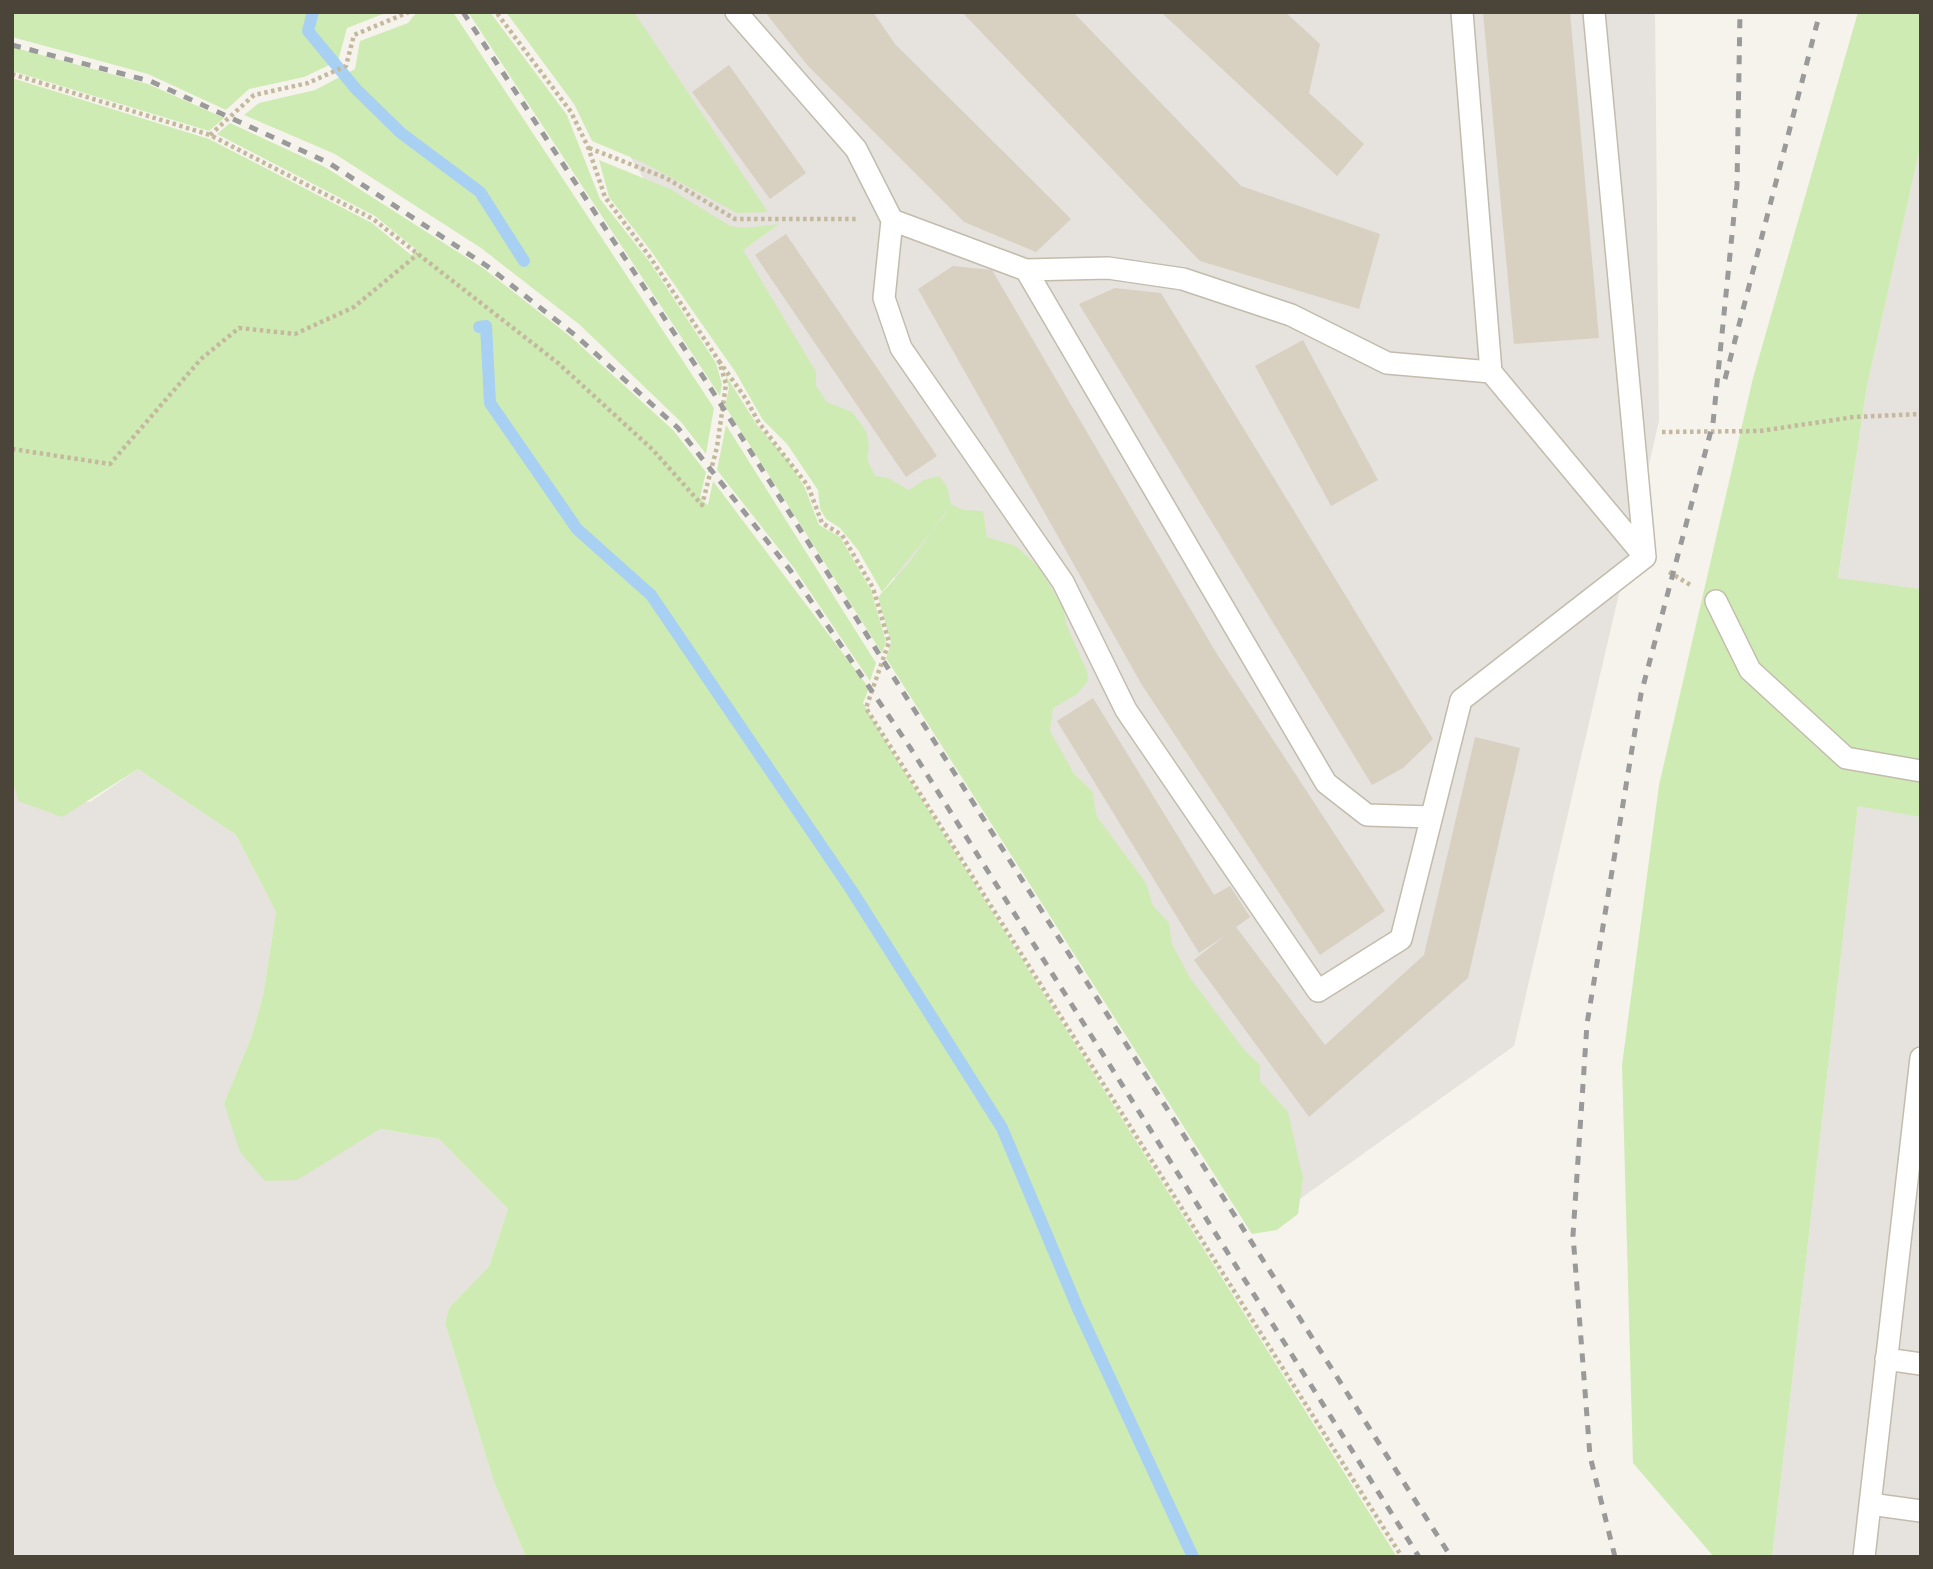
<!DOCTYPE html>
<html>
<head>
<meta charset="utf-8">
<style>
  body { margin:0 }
  #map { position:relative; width:1933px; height:1569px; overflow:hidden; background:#f6f3ec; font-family:Mulish,sans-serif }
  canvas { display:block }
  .frame { position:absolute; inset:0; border:14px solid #4b4539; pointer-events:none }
</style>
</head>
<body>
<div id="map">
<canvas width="1933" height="1569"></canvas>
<div class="frame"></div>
</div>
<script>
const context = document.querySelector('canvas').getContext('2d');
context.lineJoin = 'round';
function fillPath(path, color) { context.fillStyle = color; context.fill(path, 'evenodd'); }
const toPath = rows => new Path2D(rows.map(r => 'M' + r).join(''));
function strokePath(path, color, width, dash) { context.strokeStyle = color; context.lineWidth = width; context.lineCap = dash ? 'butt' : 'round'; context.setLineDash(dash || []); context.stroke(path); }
fillPath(toPath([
  [539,12,1655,12,1659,421,1514,1046,1290,1206],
  [1921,143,1921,589,1838,579,1867,386],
  [138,769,236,835,276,912,263,996,251,1038,224,1103,297,1179,379,1129,439,1139,508,1209,489,1266,449,1308,445,1323,494,1482,526,1557,12,1557,12,777,19,801,90,802],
  [1858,805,1921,817,1921,1557,1772,1557]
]), '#e6e2dd');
fillPath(toPath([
  [12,12,388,12,347,28,338,61,304,77,249,89,226,110,148,74,12,37],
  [417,12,453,12,714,408,706,454,681,422,580,325,481,248,335,154,244,115,259,103,315,90,355,69,360,41,408,23],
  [468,12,490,12,567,115,600,199,649,261,716,363,722,384,720,396],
  [506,12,634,12,768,212,737,213,642,162,592,141,574,104],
  [1858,12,1921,12,1921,143,1867,386,1838,578,1921,589,1921,817,1858,806,1772,1557,1714,1557,1633,1463,1622,1065,1659,785,1753,378],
  [12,47,148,84,224,118,209,131,12,71],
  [12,78,209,139,372,223,411,255,418,251,375,216,217,134,230,123,325,167,483,268,571,337,673,430,706,472,700,498,708,505,713,481,869,688,863,703,897,760,1397,1557,526,1557,494,1482,445,1323,449,1308,489,1266,508,1209,439,1139,380,1129,297,1180,265,1181,240,1152,224,1103,251,1038,263,996,276,912,236,835,138,769,62,817,18,801,12,777],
  [599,160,670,189,730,226,744,228,779,224,743,250,816,372,816,386,827,402,852,412,866,431,869,445,867,459,875,476,888,478,909,490,924,480,939,476,947,487,951,503,943,517,882,592,858,550,840,528,826,519,820,509,818,490,787,444,763,420,736,373,651,251,609,197],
  [725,374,757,425,789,462,805,488,819,525,840,537,871,590,886,642,882,653,725,406,729,388],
  [726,425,876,663,870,681,794,568,717,470],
  [951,504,963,510,983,511,987,537,1016,546,1039,568,1064,609,1066,624,1087,671,1088,681,1077,694,1053,708,1050,731,1074,774,1092,791,1097,817,1146,883,1153,906,1169,923,1172,944,1190,978,1245,1051,1260,1065,1260,1081,1288,1112,1303,1178,1298,1214,1277,1230,1252,1234,886,658,891,643,878,597,908,564]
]), '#cfebb4');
strokePath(toPath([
  [313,12,308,31,356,89,401,133,480,192,524,261],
  [479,327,486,326,490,403,577,529,651,595,852,891,1002,1128,1078,1309,1193,1557]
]), '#a8d0f3', 12);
fillPath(toPath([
  [765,12,873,12,895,44,1071,219,1036,252,964,222,808,66],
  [962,12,1073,12,1241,186,1380,234,1359,309,1200,261],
  [1161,12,1285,12,1320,44,1309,93,1364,144,1337,176],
  [1483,12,1570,12,1599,338,1514,344],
  [729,65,806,173,770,199,692,92],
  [786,234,937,456,906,477,755,255],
  [953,266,992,270,1215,651,1385,911,1320,955,1142,685,918,289],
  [1115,288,1161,293,1433,739,1403,768,1372,785,1079,304],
  [1303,340,1378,480,1331,506,1255,366],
  [1093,698,1214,895,1230,886,1250,917,1236,927,1325,1045,1424,955,1475,737,1520,748,1468,978,1309,1117,1194,960,1226,935,1199,953,1057,721]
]), '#d8d0c0');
const service = toPath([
  [736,12,856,149,892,220,1026,270,1108,268,1183,279,1291,315,1387,363,1491,372],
  [1462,12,1491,372,1645,557],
  [1594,12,1645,557],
  [892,220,884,298,901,348,1063,582,1126,710,1318,991,1401,939,1461,700,1645,557],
  [1026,270,1326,783,1367,815,1431,817],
  [1716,601,1750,670,1846,758,1921,771],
  [1886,1359,1921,1364],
  [1870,1504,1921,1511],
  [1864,1557,1921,1058]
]);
strokePath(service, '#c2bcad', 24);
strokePath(toPath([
  [12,74,210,135,373,219,558,363,653,450,702,505,717,447,726,384,719,361,650,257,605,197,588,147,571,112,496,12],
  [210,135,254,95,308,83,346,66,354,35,409,12],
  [589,148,666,178,735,219,857,219],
  [719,361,746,399,759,423,808,486,822,523,842,535,873,588,889,642,866,708,1402,1557],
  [1662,432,1760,431,1854,417,1921,414],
  [12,449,110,464,201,359,239,328,295,334,354,307,418,254],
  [1669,572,1692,586]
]), '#c4b99e', 4.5, [3.5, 3.5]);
strokePath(service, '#fff', 21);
strokePath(toPath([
  [463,12,713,392,1451,1557],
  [12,45,150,81,329,163,487,266,575,335,678,428,790,570,911,749,1419,1557],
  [1725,379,1820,12],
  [1615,1557,1590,1456,1573,1235,1587,1024,1641,694,1713,423,1737,185,1740,12]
]), '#9a9a9a', 5, [9, 9]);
</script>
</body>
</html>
